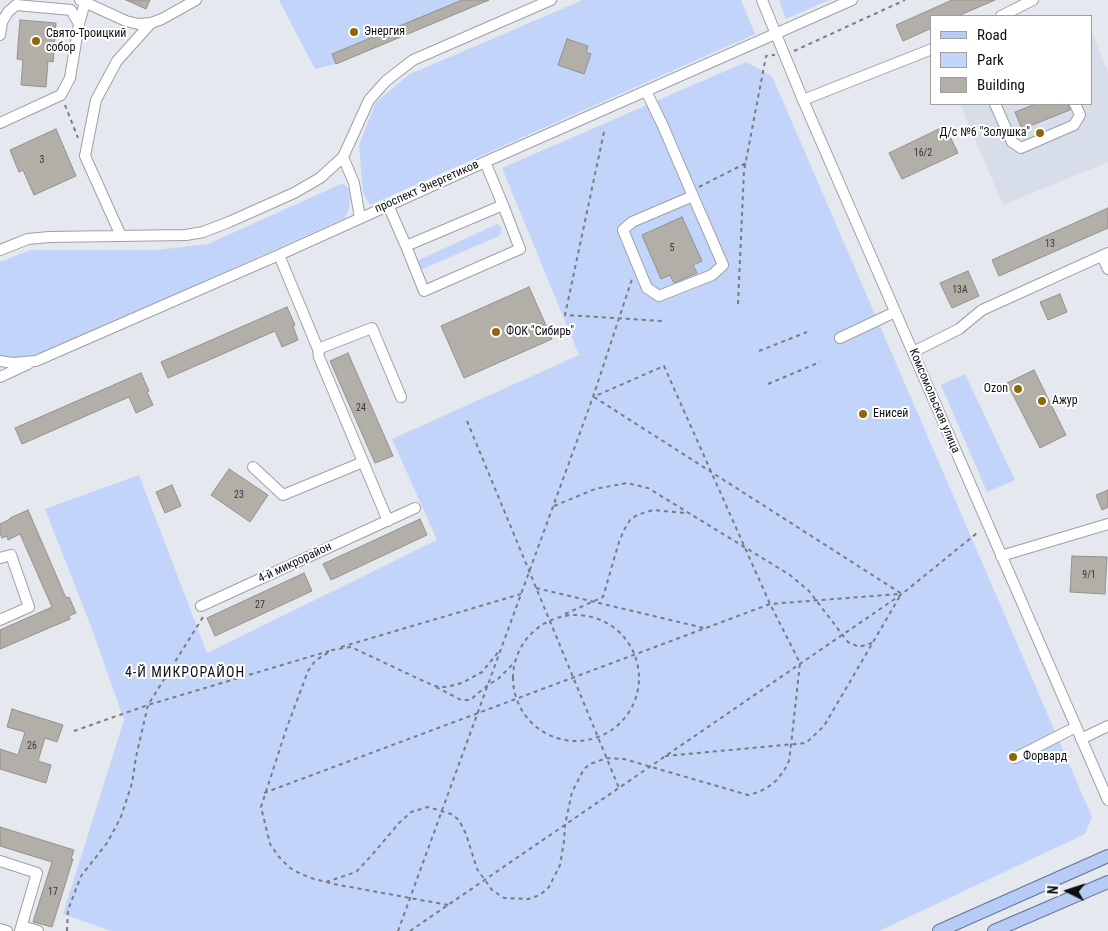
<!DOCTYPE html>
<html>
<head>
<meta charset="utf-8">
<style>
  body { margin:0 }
  #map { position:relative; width:1108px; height:931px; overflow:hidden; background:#e5e8ee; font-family:"Roboto Condensed",sans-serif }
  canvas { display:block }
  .legend { position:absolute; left:930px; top:15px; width:162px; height:90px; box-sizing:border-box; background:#fff; border:1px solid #9f9fa0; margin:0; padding:6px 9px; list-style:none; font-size:15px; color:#0e0f11 }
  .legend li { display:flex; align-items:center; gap:10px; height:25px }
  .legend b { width:25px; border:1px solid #9f9fa0 }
  .north { position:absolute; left:1043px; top:866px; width:50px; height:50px; -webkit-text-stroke:4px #fff; paint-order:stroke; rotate:274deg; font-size:14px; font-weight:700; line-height:20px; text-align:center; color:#0e0f11 }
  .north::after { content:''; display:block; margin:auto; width:18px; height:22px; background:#0e0f11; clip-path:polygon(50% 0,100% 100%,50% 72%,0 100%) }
</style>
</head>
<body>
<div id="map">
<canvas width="1108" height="931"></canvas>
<ul class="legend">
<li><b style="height:6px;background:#b7cbf4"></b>Road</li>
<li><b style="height:14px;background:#c2d4fa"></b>Park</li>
<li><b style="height:14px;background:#b2afa9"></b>Building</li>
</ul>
<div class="north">N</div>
</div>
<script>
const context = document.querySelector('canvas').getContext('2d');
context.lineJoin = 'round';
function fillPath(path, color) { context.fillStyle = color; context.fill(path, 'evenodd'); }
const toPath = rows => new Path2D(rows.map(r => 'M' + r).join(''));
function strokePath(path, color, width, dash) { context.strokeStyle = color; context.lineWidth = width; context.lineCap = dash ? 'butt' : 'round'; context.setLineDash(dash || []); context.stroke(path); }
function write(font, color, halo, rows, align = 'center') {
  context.font = font + ' "Roboto Condensed",sans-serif'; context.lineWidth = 4; context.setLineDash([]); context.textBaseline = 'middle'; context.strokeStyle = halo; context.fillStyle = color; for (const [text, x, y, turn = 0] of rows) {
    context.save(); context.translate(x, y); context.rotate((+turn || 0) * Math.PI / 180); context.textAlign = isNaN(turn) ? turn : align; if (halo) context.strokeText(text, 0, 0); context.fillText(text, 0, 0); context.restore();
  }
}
fillPath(toPath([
  [1092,33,1108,71,1108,162,1003,205,960,104,1092,104]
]), '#d7dde9');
fillPath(toPath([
  [279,0,489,0,336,64,315,69],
  [583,0,741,0,755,34,370,205,363,193,359,145,376,102,410,74],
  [779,0,829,0,786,19],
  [746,62,772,76,1092,817,1085,834,879,931,111,931,63,914,124,720,92,629,45,509,139,475,207,653,437,540,392,439,579,355,502,168],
  [343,183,349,189,350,199,349,208,345,218,35,357,7,358,0,357,0,262,31,250,157,250,208,244],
  [497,224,501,227,501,233,499,236,422,269,418,267,417,263,419,260],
  [965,374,1015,480,987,492,941,385]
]), '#c2d4fa');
const building = toPath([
  [126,0,150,0,146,9,126,0],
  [462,0,489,0,336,64,332,54,462,0],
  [952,0,995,0,958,16,932,16,932,28,903,41,896,25,952,0],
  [20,20,56,23,53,62,48,61,46,87,21,85,23,60,17,59,20,20],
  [567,39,588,46,586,52,591,54,584,74,558,65,567,39],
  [1036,104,1068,104,1070,110,1022,129,1015,112,1036,104],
  [945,126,958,153,902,179,889,153,945,126],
  [56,129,76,176,34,195,23,170,19,172,10,150,56,129],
  [1108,208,1108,228,999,276,992,260,1108,208],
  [682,217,702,261,693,265,697,273,674,283,670,275,661,279,642,235,682,217],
  [968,271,979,296,952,308,940,283,968,271],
  [529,287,552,339,464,378,441,326,529,287],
  [1060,294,1067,312,1048,320,1040,302,1060,294],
  [287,307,295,325,293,326,298,340,282,347,275,331,168,378,161,362,287,307],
  [348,353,393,456,375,463,330,361,348,353],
  [1034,370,1066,435,1040,448,1007,383,1034,370],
  [141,373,149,391,147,392,153,405,136,413,129,397,22,444,15,428,141,373],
  [229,469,268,495,250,522,211,495,229,469],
  [172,485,181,506,165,513,156,492,172,485],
  [1108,490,1108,507,1102,510,1096,495,1108,490],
  [28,510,66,598,69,597,76,613,69,616,70,619,0,649,0,630,52,607,20,534,8,540,7,536,2,538,0,533,0,524,10,519,10,518,28,510],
  [420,519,427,535,331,580,323,564,420,519],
  [1072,556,1107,557,1105,594,1070,592,1072,556],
  [304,573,312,591,215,636,207,618,304,573],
  [12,709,63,725,57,742,45,738,38,761,51,765,46,783,0,769,0,749,18,755,25,732,7,727,12,709],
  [0,827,74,850,71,859,73,859,52,927,33,922,52,862,0,846,0,827]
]);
fillPath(building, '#b2afa9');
strokePath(building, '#94918c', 1);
const minor = toPath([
  [80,0,126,21,138,24,151,23,162,19,196,0],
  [762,0,803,100,1108,800],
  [1001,16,1033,0],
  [79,24,85,2],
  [0,35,2,22,8,12,16,5,71,10,79,24,70,78,61,95,0,123],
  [646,91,663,126,693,196,723,265,712,275,659,296,647,288,623,230,632,222,693,196],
  [803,100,932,49],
  [995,104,1012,142,1021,148,1074,125,1080,115,1075,104],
  [343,157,354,183,360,218],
  [388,205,406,246,503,205,485,162],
  [121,236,85,156,96,100,117,61,151,23],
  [406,246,424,291,520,249,503,205],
  [0,250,28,239,49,237,186,235,203,232,229,222,294,193,320,178,343,157,369,100,386,81,413,60,551,0],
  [279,255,318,349,319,357,388,521],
  [1102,256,1108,269],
  [840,338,895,312],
  [318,349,372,328,401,397],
  [913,352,959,329,982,310,1108,253],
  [0,361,13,363,36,361,279,255,485,162,852,0],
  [0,377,28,364],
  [253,467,283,495,363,462],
  [1001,556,1108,524],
  [0,558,11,555,29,607,0,620],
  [201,606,415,508],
  [1081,739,1108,726],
  [1015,758,1076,727],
  [0,861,37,873,20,931],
  [22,926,38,931],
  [0,929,7,931]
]);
const major = toPath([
  [939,931,1108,856],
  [994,931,1108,882]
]);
strokePath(minor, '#9da0a5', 12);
strokePath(major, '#5d72a0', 14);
strokePath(toPath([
  [794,51,905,0],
  [65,105,78,138],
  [604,132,565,315,662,321],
  [699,187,746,163],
  [738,304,744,171,766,56,775,55],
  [759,351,807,332],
  [768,384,820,362],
  [594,397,902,594],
  [467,421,619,788],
  [554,506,595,489,627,483,648,488,790,575,809,591,848,642,859,647,872,643],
  [536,588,704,628],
  [565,614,603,597,619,542,624,530,630,520,637,515,653,510,684,513],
  '513 678a63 63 0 1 1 126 0a63 63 0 1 1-126 0Z',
  [341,647,521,594],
  [436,687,461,700,470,700,488,685,498,679,513,664],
  [74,731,148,705,329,651],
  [665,756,806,743,824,726,900,596],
  [264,793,770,604,899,594],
  [326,882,356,872,372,855,399,823,411,812,428,807,451,814,459,820,466,834,477,869,492,890,504,898,528,899,540,895,549,887,560,865,564,841,565,825,572,792,584,769,590,764,607,758,624,759,748,795,759,792,768,787,777,780,785,769,789,761,791,745,800,663,770,604,664,366,593,397],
  [448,905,334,884,311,878,299,873,290,868,279,857,270,844,261,807,287,727,308,671,315,661,332,650,351,647,434,686,446,687,462,683,482,672,500,650],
  [67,931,68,910,81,876,107,843,121,817,132,783,136,757,148,705,203,617],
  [398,931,593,397,632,279],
  [410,931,902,594,977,533]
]), '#7a7c80', 2, [4, 4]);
strokePath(minor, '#fff', 10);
strokePath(major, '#b7cbf4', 12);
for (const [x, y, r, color] of [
  [354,32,5,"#8d6709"],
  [36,41,5,"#8d6709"],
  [1040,133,5,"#8d6709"],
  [496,332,5,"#8d6709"],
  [1018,389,5,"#8d6709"],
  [1042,401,5,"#8d6709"],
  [863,414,5,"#8d6709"],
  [1013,757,5,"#8d6709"]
]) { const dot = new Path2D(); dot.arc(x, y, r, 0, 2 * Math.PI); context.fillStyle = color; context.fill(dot); strokePath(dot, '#fff', 2); }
write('10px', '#373737', null, [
  ["16/2",923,153],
  ["3",42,160],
  ["13",1050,244],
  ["5",672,248],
  ["13А",960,290],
  ["24",361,408],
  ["23",239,495],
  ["9/1",1089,575],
  ["27",260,605],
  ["26",32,746],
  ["17",53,892]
]);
write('12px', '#0e0f11', '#fff', [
  ["Энергия",364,32],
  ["Свято-Троицкий",46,34],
  ["собор",46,48],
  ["Д/с №6 \"Золушка\"",1030,133,"right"],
  ["ФОК \"Сибирь\"",506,332],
  ["Ozon",1008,389,"right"],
  ["Ажур",1052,401],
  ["Енисей",873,414],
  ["Форвард",1023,757]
], 'left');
write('12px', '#0e0f11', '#fff', [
  ["проспект Энергетиков",427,187,-24],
  ["Комсомольская улица",934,401,67],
  ["4-й микрорайон",295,563,-25]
]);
context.letterSpacing = '1px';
write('14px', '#0e0f11', '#fff', [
  ["4-Й МИКРОРАЙОН",185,673]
]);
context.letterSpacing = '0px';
</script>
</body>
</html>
